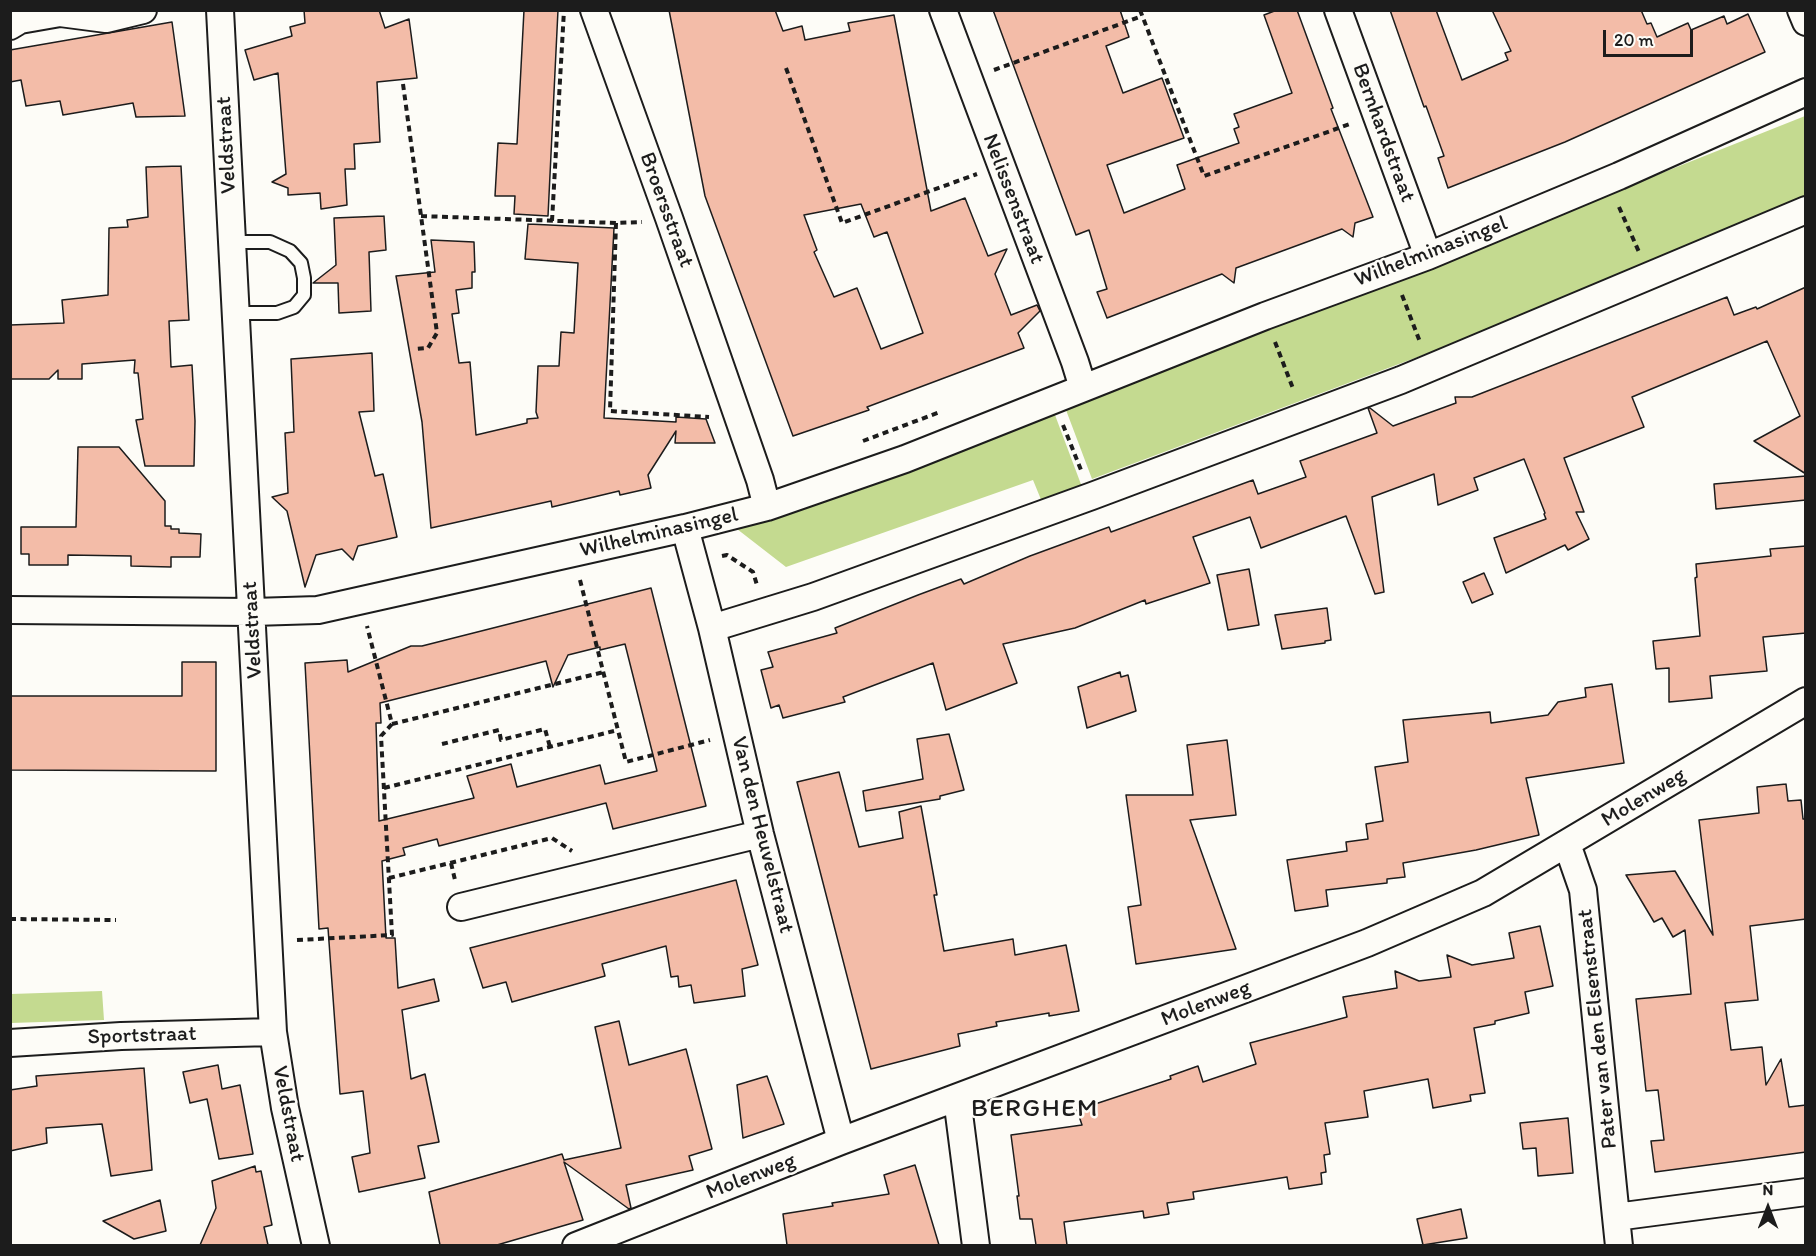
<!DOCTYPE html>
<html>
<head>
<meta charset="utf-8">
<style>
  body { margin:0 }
  #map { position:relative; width:1816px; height:1256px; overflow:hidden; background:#fdfcf7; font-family:Itim,sans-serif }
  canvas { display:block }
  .frame { position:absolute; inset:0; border:12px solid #1c1c1c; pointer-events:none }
  .north { position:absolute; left:1738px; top:1178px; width:60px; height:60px; -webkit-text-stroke:4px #fdfcf7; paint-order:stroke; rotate:0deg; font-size:16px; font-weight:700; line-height:24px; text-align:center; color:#1c1c1c }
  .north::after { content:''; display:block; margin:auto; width:21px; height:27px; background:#1c1c1c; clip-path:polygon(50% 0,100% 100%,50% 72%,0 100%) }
  .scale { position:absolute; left:1603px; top:30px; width:90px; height:27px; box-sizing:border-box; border:3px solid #1c1c1c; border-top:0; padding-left:8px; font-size:18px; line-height:21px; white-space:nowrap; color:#1c1c1c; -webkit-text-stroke:4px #fdfcf7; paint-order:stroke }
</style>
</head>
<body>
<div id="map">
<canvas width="1816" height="1256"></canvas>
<div class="frame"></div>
<div class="north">N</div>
<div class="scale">20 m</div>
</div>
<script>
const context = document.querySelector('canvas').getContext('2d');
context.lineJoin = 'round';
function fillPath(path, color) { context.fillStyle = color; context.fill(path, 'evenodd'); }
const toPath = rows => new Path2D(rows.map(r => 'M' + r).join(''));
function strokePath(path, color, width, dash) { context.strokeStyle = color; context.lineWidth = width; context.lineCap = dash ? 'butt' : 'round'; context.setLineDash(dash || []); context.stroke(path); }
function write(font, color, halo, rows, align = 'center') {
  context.font = font + ' Itim,sans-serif'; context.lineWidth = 5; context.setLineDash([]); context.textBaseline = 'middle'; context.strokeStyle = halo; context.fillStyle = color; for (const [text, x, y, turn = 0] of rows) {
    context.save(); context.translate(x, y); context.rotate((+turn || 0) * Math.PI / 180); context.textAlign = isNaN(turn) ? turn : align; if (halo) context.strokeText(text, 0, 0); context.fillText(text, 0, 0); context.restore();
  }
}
fillPath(toPath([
  [1805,116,1805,197,1431,352,1092,479,1066,410],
  [1055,415,1082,487,1042,502,1033,480,786,567,737,529,874,482],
  [102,991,104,1020,11,1023,11,994]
]), '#c4da90');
const building = toPath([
  [304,10,379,10,385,28,409,19,417,78,377,82,380,142,354,144,355,169,345,169,347,205,321,209,320,193,288,195,288,188,272,182,286,174,278,73,254,80,245,50,292,36,290,27,305,23,304,10],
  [524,10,558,10,548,216,514,214,515,196,495,196,498,143,517,144,524,10],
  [669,10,775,10,783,31,802,26,805,40,850,31,848,23,894,15,931,211,965,198,988,256,1007,249,995,274,1011,315,1037,305,1040,311,1018,333,1024,348,867,407,869,410,793,436,705,196,669,10],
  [861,204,874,237,887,232,923,333,881,349,857,288,834,297,814,252,817,250,804,215,861,204],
  [993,10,1120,10,1129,37,1106,46,1123,93,1162,78,1184,138,1107,165,1124,213,1185,189,1177,165,1239,143,1234,129,1239,127,1234,114,1292,93,1264,15,1277,10,1297,10,1333,108,1331,109,1373,217,1355,223,1353,237,1342,229,1236,268,1234,283,1222,274,1107,318,1097,292,1107,289,1089,230,1076,235,993,10],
  [1390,10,1436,10,1462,80,1508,60,1505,53,1511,51,1492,10,1641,10,1647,24,1651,23,1657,37,1688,23,1691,30,1724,16,1727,24,1748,14,1765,52,1565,142,1448,188,1438,158,1444,156,1426,106,1424,107,1390,10],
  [172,22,185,116,136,117,133,103,63,115,60,101,26,106,21,80,10,82,10,50,172,22],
  [181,166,189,320,169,321,171,367,192,365,195,421,194,466,145,466,136,420,143,419,138,373,134,373,135,360,82,364,82,379,58,379,58,370,49,379,10,379,10,325,64,323,62,300,108,295,109,228,128,227,127,220,148,217,146,167,181,166],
  [384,216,386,250,369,252,371,311,339,313,338,283,313,283,336,265,334,218,384,216],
  [528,224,614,228,604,418,676,422,676,417,706,419,715,443,675,443,676,431,648,475,651,488,620,495,619,491,552,507,551,501,431,528,422,422,396,276,435,272,431,240,474,242,475,272,472,272,472,288,456,290,459,313,452,314,459,363,470,362,476,435,527,423,527,419,538,418,536,412,538,366,559,366,561,332,574,333,578,263,525,259,528,224],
  [1806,287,1806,474,1754,441,1800,416,1767,341,1632,397,1644,427,1564,458,1584,512,1576,512,1589,539,1568,550,1565,545,1506,573,1494,538,1546,519,1544,514,1545,513,1524,459,1474,478,1478,490,1438,505,1434,474,1372,497,1384,592,1375,594,1346,516,1261,548,1250,517,1193,537,1210,583,1146,604,1145,600,1075,628,1003,644,1017,683,946,710,933,663,843,697,845,702,783,718,779,705,771,708,761,670,773,667,768,652,837,633,835,628,918,595,961,579,964,584,1030,556,1109,527,1111,532,1253,480,1258,494,1306,477,1300,461,1377,433,1368,408,1370,408,1393,426,1456,403,1455,397,1472,397,1727,297,1734,315,1756,307,1757,309,1806,287],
  [372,353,374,411,359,412,375,476,383,474,397,537,358,546,353,560,342,549,316,555,305,587,287,511,272,497,288,493,285,433,294,432,291,359,372,353],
  [78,447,119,447,165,501,165,526,171,526,171,529,179,529,179,533,201,534,200,557,171,557,171,567,131,566,131,556,68,555,68,565,29,565,29,554,21,554,21,527,76,527,78,447],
  [1806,476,1806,500,1716,509,1714,484,1806,476],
  [1806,546,1806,633,1763,637,1767,671,1710,676,1712,698,1669,702,1669,668,1656,669,1653,641,1700,636,1695,578,1697,577,1696,564,1771,556,1770,549,1806,546],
  [1249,569,1259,625,1228,630,1217,575,1249,569],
  [1484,573,1493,594,1472,603,1463,582,1484,573],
  [651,588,706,806,613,829,606,803,439,846,437,839,403,848,405,855,382,861,386,938,395,938,398,988,434,979,439,1001,402,1010,411,1079,425,1074,439,1142,418,1146,425,1178,359,1192,352,1157,370,1153,363,1091,340,1094,328,928,319,929,305,663,347,660,348,672,411,646,422,646,651,588],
  [625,644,657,771,605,784,600,765,517,787,511,764,467,776,474,798,379,821,376,723,381,723,380,703,546,661,553,687,568,655,600,647,600,650,625,644],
  [1327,608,1331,640,1325,641,1325,643,1282,649,1275,615,1327,608],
  [182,662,216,662,216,771,10,770,10,696,182,696,182,662],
  [1120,672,1121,677,1128,675,1136,711,1087,728,1078,687,1120,672],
  [1612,684,1624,763,1526,778,1539,835,1476,850,1403,863,1405,877,1387,879,1387,883,1326,890,1328,906,1295,911,1287,860,1347,851,1346,842,1368,839,1366,824,1383,821,1375,767,1408,762,1403,720,1490,712,1491,723,1548,715,1558,702,1586,697,1585,688,1612,684],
  [949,734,964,790,940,796,940,799,866,811,863,791,923,779,917,739,949,734],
  [1227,740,1236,815,1190,820,1236,949,1136,964,1128,907,1141,905,1126,795,1193,795,1187,745,1227,740],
  [839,772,859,847,903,838,899,812,921,806,937,895,934,895,944,951,1013,939,1015,955,1066,945,1079,1011,1049,1016,1049,1013,996,1022,997,1026,958,1034,960,1046,871,1069,797,782,839,772],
  [1786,784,1788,801,1801,800,1803,819,1806,819,1806,919,1750,926,1758,1000,1725,1003,1731,1050,1762,1047,1766,1085,1781,1059,1789,1107,1806,1105,1806,1152,1655,1172,1651,1141,1664,1140,1658,1090,1646,1091,1636,999,1691,994,1685,930,1673,937,1662,918,1654,922,1626,875,1675,871,1713,935,1699,820,1759,813,1757,787,1786,784],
  [736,880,758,965,742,969,745,996,694,1003,691,985,679,987,678,976,671,977,666,946,602,964,605,976,512,1002,506,982,483,988,470,948,736,880],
  [1540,926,1553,986,1525,992,1529,1013,1495,1021,1495,1024,1474,1028,1485,1093,1470,1095,1471,1101,1433,1108,1428,1079,1364,1091,1368,1117,1325,1123,1330,1154,1324,1155,1326,1172,1321,1173,1322,1184,1289,1189,1287,1177,1193,1192,1194,1199,1167,1203,1169,1214,1144,1218,1143,1211,1064,1222,1067,1245,1036,1245,1032,1219,1020,1219,1017,1196,1019,1196,1011,1135,1082,1125,1077,1110,1171,1079,1170,1076,1198,1066,1203,1082,1256,1064,1250,1043,1347,1017,1343,997,1397,988,1395,971,1419,981,1451,977,1447,955,1472,965,1514,958,1509,933,1540,926],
  [619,1021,629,1065,686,1049,712,1149,689,1156,693,1170,626,1185,631,1208,629,1209,564,1162,583,1220,497,1245,440,1245,429,1192,562,1154,564,1160,621,1148,595,1027,619,1021],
  [218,1065,222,1089,240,1085,253,1154,219,1159,207,1099,190,1103,183,1072,218,1065],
  [144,1068,152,1170,111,1176,102,1124,46,1128,47,1143,10,1151,10,1090,37,1086,36,1076,144,1068],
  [767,1076,784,1124,743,1138,737,1085,767,1076],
  [1568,1118,1573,1173,1538,1176,1536,1148,1523,1149,1520,1123,1568,1118],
  [915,1165,939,1245,787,1245,783,1214,833,1206,832,1203,889,1194,884,1175,915,1165],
  [255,1166,256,1172,261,1171,272,1225,264,1227,268,1245,200,1245,216,1208,212,1181,255,1166],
  [160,1200,166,1231,134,1239,103,1221,160,1200],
  [1461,1209,1467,1238,1423,1245,1417,1219,1461,1209]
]);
fillPath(building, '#f3bca8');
strokePath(building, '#1c1c1c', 1.5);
const lane = toPath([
  [233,242,270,242,290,251,301,263,304,278,304,295,294,307,277,313,237,313]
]);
const street = toPath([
  [220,10,273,1032,285,1108,316,1246],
  [594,10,669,218,760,480,767,507],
  [943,10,1075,362,1083,388],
  [1338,10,1428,256],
  [1801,10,1806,22],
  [10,26,20,20,60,13,106,19,143,10],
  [685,528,712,628,760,834,841,1141],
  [10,610,253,612,318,610,685,528,767,507,905,459,1265,316,1428,256,1619,176,1806,92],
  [712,628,813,597,1092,496,1401,380,1806,210],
  [1567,844,1583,890,1616,1217],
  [461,907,760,834],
  [10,1043,121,1036,273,1032],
  [957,1098,976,1246],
  [576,1246,841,1141,1367,943,1483,893,1806,701],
  [1619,1246,1616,1217,1806,1192]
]);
strokePath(lane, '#1c1c1c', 16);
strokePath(street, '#1c1c1c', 30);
strokePath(toPath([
  [1140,10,1204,176,1350,124],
  [786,68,842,223,977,174],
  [994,70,1142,16],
  [403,84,437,333,428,348,416,349],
  [1619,207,1639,252],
  [421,216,616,223,642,222],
  [552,221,564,10],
  [616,223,610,411,709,417],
  [1402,295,1420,342],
  [1275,342,1294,391],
  [1063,425,1081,470],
  [863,441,940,412],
  [722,556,727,555,753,572,757,585],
  [580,580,626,762,710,740],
  [392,724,604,672],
  [442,744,499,730,501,740,545,729,550,747],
  [384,788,618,730],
  [451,863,455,880],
  [389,878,552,838,572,851],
  [10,919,116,920],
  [297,940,392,935,381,736,392,724,367,626]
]), '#1c1c1c', 4, [6, 4.5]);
strokePath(lane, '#fdfcf7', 12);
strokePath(street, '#fdfcf7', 26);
write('22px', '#1c1c1c', '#fdfcf7', [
  ["Bernhardstraat",1383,133,70],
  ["Veldstraat",227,145,-93],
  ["Nelissenstraat",1013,199,69],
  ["Broersstraat",666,210,70],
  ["Wilhelminasingel",1431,252,-21],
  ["Wilhelminasingel",659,533,-13],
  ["Veldstraat",253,630,-93],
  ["Molenweg",1644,798,-31],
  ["Van den Heuvelstraat",762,835,76],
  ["Molenweg",1206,1004,-21],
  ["Pater van den Elsenstraat",1598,1029,-96],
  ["Sportstraat",142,1036,-2],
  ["Veldstraat",288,1114,79],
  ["Molenweg",751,1177,-21]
]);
context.letterSpacing = '1.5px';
write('26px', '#1c1c1c', '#fdfcf7', [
  ["BERGHEM",1035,1109]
]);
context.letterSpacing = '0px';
</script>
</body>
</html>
